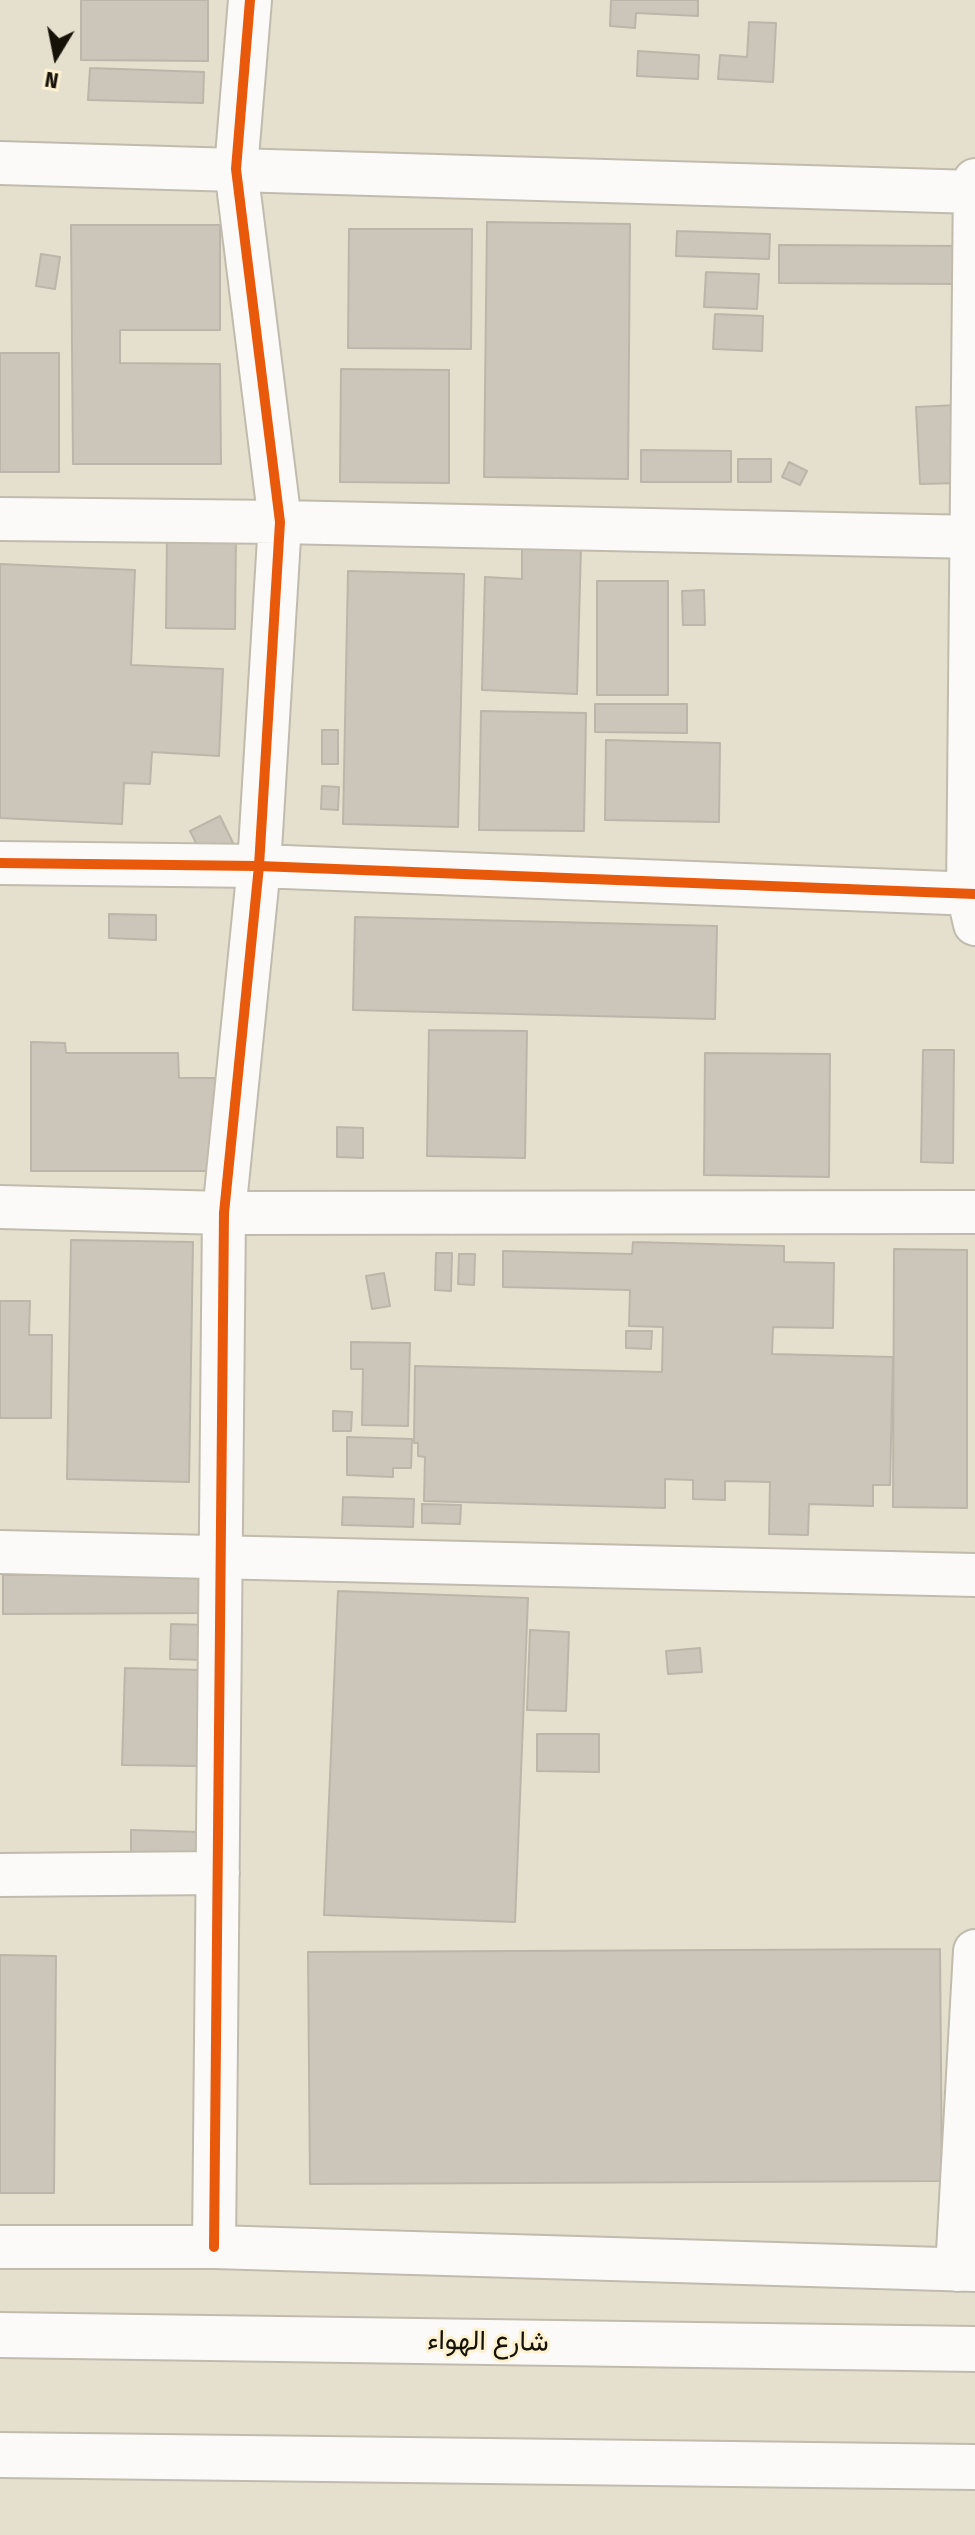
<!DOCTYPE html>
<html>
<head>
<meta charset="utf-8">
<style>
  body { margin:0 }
  #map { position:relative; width:975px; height:2535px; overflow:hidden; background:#e5dfce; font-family:"Fira Sans Condensed",sans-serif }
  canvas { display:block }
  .north { position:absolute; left:16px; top:16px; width:80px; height:80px; -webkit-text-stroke:6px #fcf1d1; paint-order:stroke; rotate:190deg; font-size:22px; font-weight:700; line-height:32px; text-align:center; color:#161207 }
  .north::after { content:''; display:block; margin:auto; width:28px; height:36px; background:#161207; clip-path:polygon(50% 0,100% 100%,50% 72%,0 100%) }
</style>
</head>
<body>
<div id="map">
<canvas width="975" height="2535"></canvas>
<div class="north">N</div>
</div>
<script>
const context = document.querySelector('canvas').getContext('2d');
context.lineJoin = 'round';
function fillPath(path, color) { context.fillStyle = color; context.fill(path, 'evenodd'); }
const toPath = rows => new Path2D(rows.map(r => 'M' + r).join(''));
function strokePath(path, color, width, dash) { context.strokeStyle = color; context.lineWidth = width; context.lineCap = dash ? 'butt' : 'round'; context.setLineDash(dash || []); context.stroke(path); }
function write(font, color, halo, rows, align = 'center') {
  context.font = font + ' "Fira Sans Condensed",Vazirmatn,sans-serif'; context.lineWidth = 6; context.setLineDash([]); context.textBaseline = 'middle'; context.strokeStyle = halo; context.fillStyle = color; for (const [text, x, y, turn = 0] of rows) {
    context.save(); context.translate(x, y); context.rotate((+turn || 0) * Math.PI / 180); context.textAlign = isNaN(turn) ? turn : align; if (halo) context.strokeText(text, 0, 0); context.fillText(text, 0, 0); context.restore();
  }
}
const building = toPath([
  [81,0,208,0,208,61,81,60,81,0],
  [611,0,698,0,698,16,636,13,635,28,610,26,611,0],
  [749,22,776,23,773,82,718,79,720,55,747,57,749,22],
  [638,51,699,55,698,79,637,76,638,51],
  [90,68,204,72,203,103,88,100,90,68],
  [487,222,630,224,628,479,484,477,487,222],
  [71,225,220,225,220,330,120,330,120,363,220,364,221,464,73,464,71,225],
  [349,229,472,229,471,349,348,348,349,229],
  [677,231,770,234,769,259,676,256,677,231],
  [779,245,964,246,964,284,779,283,779,245],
  [41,254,60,257,55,289,36,286,41,254],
  [706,272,759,274,757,309,704,307,706,272],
  [715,314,763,316,762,351,713,349,715,314],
  [0,353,59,353,59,472,0,472,0,353],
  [341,369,449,370,449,483,340,482,341,369],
  [958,405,961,483,920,484,916,407,958,405],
  [641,450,731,451,731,482,641,482,641,450],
  [738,459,771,459,771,482,738,482,738,459],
  [789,462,807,471,800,485,782,477,789,462],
  [167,532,236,533,235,629,166,628,167,532],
  [522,544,581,546,577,694,482,690,485,577,522,579,522,544],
  [0,564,135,570,131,665,223,669,219,756,152,752,150,784,124,783,122,824,0,818,0,564],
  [348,571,464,574,458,827,343,824,348,571],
  [597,581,668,581,668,695,597,695,597,581],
  [704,590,705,625,683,625,682,591,704,590],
  [595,704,687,704,687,733,595,732,595,704],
  [481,711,586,713,584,831,479,830,481,711],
  [322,730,338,730,338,764,322,764,322,730],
  [606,740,720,743,719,822,605,820,606,740],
  [322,786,339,787,338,810,321,809,322,786],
  [220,816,236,849,206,863,190,831,220,816],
  [109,914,156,915,156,940,109,938,109,914],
  [355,917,717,926,715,1019,353,1010,355,917],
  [429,1030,527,1031,525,1158,427,1156,429,1030],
  [31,1042,65,1043,66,1053,178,1053,179,1078,216,1078,217,1171,31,1171,31,1042],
  [923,1050,954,1050,953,1163,921,1162,923,1050],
  [705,1053,830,1054,829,1177,704,1175,705,1053],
  [337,1127,363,1128,363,1158,337,1157,337,1127],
  [71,1240,193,1242,189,1482,67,1479,71,1240],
  [633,1242,784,1246,784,1262,834,1263,833,1328,773,1327,772,1354,893,1357,890,1485,873,1485,873,1506,809,1504,808,1535,769,1534,770,1482,725,1481,725,1500,693,1499,693,1480,665,1479,665,1508,424,1501,425,1457,418,1456,418,1443,414,1443,415,1366,662,1372,663,1327,629,1326,630,1290,503,1287,503,1251,632,1254,633,1242],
  [894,1249,967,1250,967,1508,893,1507,894,1249],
  [436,1253,452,1253,451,1291,435,1290,436,1253],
  [459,1254,475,1254,474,1285,458,1284,459,1254],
  [384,1273,390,1306,372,1309,366,1276,384,1273],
  [0,1301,30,1301,29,1335,52,1335,51,1418,0,1418,0,1301],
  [626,1331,652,1331,651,1349,626,1348,626,1331],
  [351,1342,410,1343,408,1426,362,1425,363,1369,351,1369,351,1342],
  [333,1411,352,1412,351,1431,333,1431,333,1411],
  [347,1437,412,1439,411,1468,393,1468,393,1477,347,1475,347,1437],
  [343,1497,414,1499,413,1527,342,1525,343,1497],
  [422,1504,461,1505,460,1524,422,1523,422,1504],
  [213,1574,214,1613,3,1614,3,1575,213,1574],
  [338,1591,528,1598,515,1922,324,1915,338,1591],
  [171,1624,206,1625,205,1660,170,1659,171,1624],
  [530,1630,569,1632,566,1711,527,1710,530,1630],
  [700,1648,702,1672,668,1674,666,1651,700,1648],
  [125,1668,200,1670,198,1766,122,1765,125,1668],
  [537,1734,599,1734,599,1772,537,1771,537,1734],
  [131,1830,201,1832,200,1854,131,1852,131,1830],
  [940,1949,942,2181,310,2184,308,1952,940,1949],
  [0,1955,56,1956,54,2193,0,2193,0,1955]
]);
fillPath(building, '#cbc6b9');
strokePath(building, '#bbb6a9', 2);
const street = toPath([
  [0,163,975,192],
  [975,180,968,894,975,924],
  [0,519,280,522,975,537],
  [0,863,259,866,975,894],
  [0,1207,224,1213,975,1212],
  [0,1552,975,1575],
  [0,1875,218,1873],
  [0,2247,214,2247,975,2270],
  [214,2247,224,1213,259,866,280,522,236,169,250,0],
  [957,2270,975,1951]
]);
const highway = toPath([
  [0,2335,975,2349],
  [0,2455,975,2467]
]);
strokePath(street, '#c0bbad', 46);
strokePath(highway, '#c0bbad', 48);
strokePath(street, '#fbfaf8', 42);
strokePath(highway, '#fbfaf8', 44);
strokePath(toPath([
  [0,863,259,866,975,894],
  [214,2247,224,1213,259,866,280,522,236,169,250,0]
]), '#e8590c', 10);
write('28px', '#161207', '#fcf1d1', [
  ["شارع الهواء",488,2342,1]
]);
</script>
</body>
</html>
